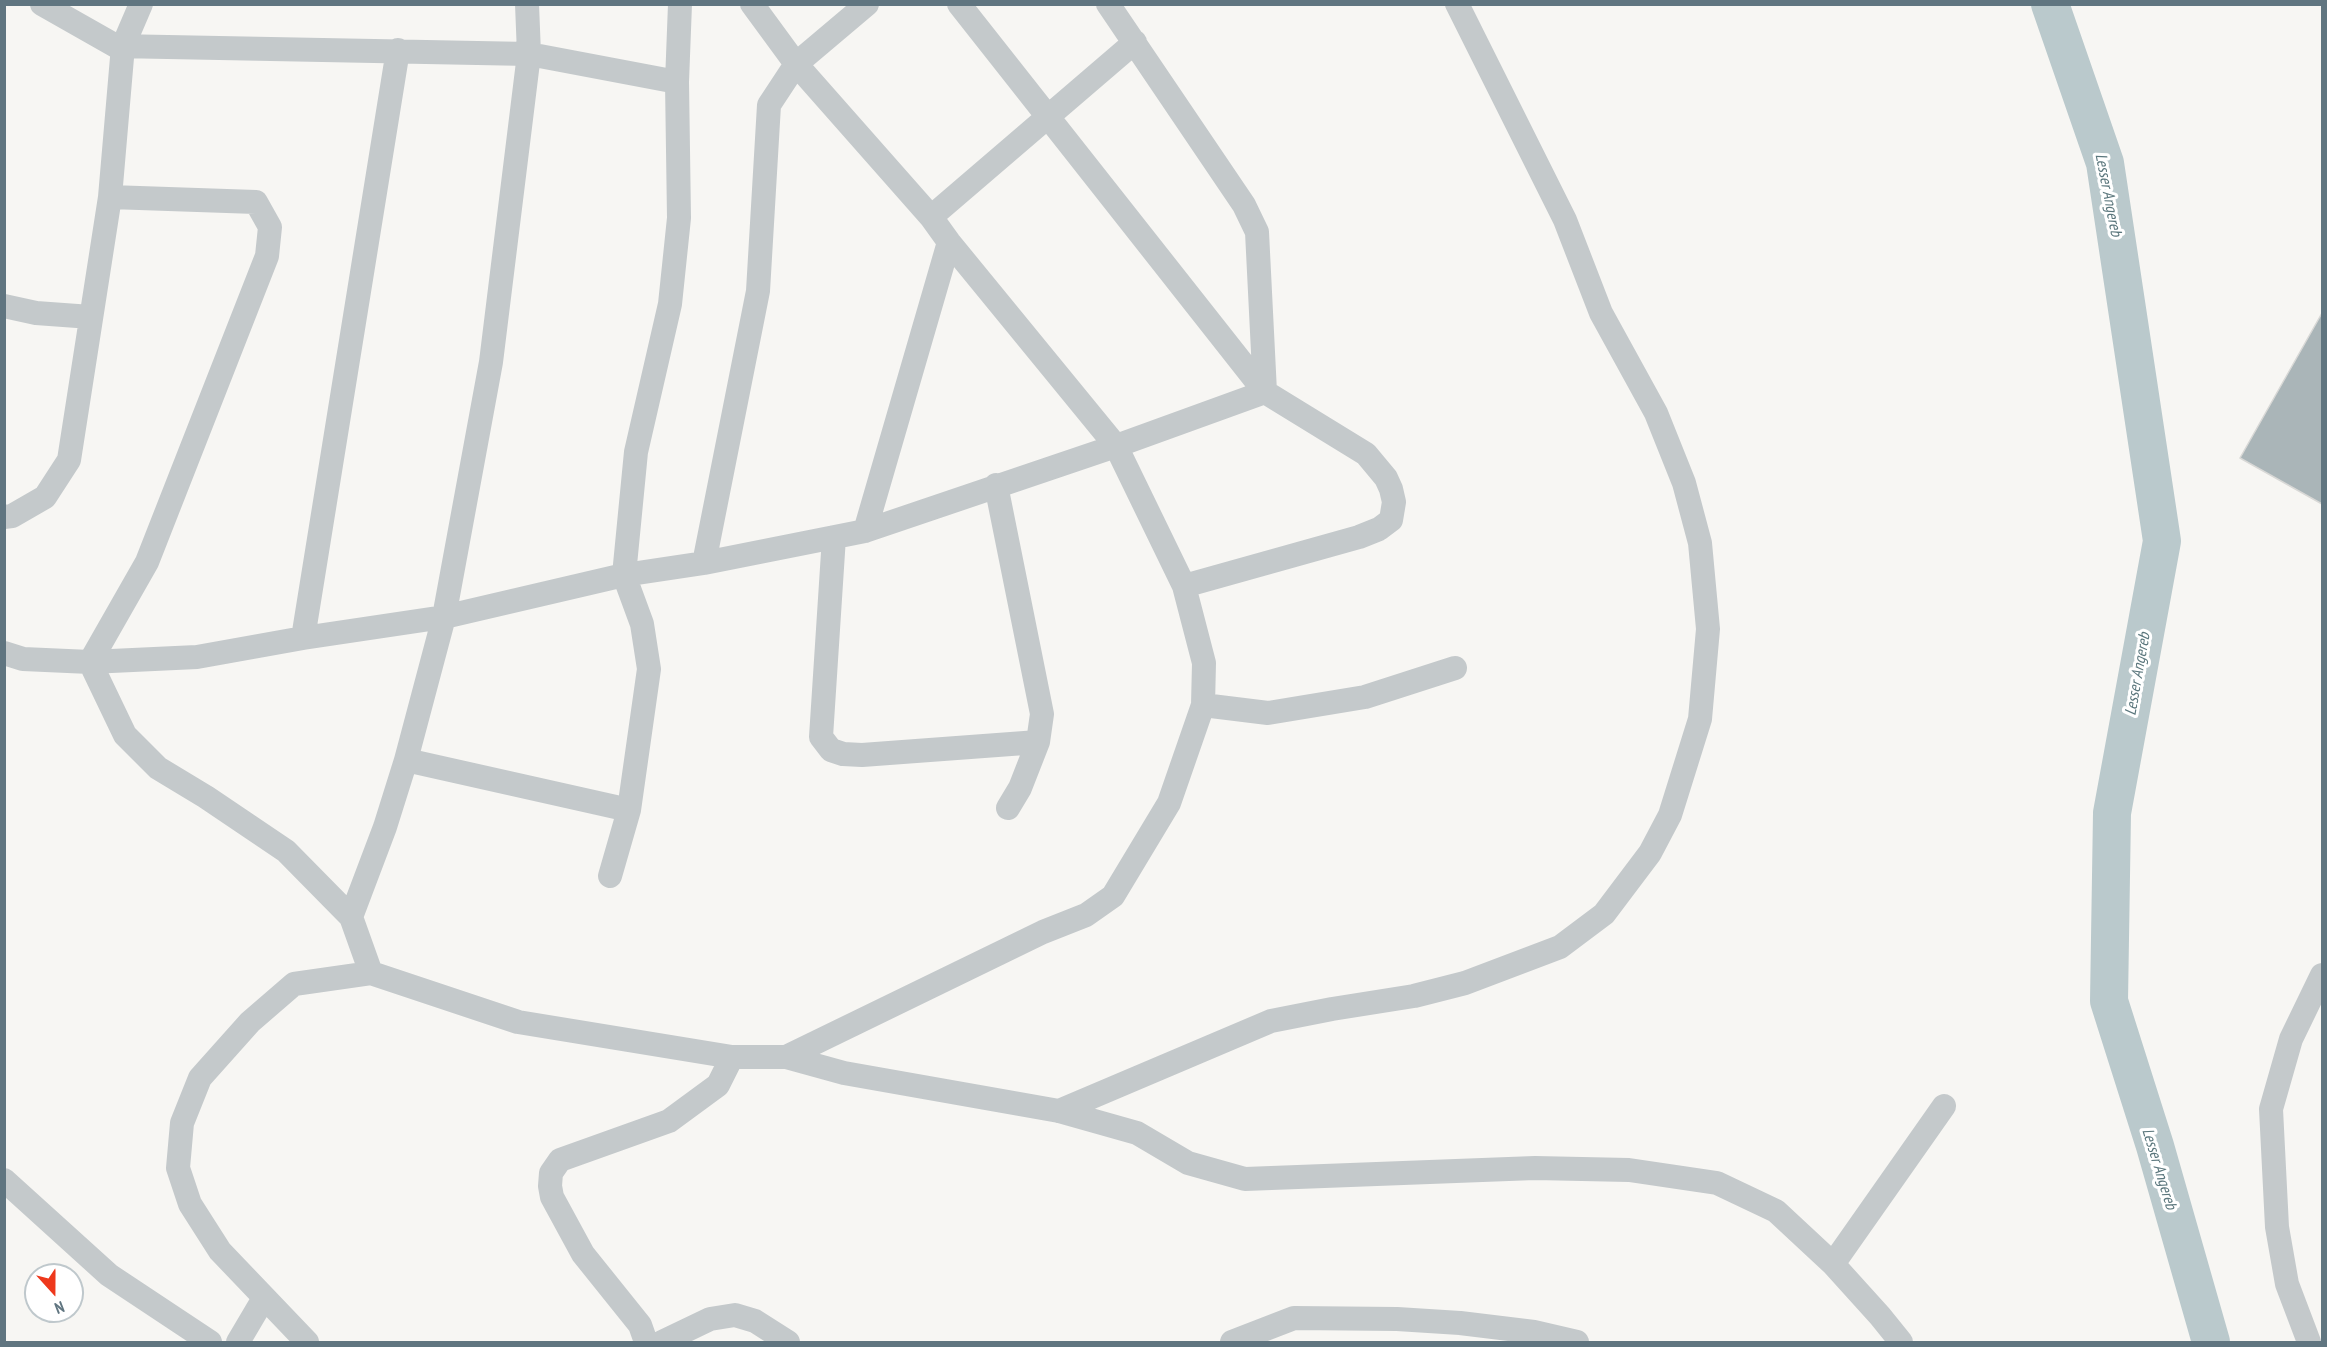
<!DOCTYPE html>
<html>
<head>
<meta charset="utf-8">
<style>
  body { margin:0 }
  #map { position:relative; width:2327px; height:1347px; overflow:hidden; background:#f7f6f3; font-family:"PT Sans Narrow",sans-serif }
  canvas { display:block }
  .frame { position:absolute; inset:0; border:6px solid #607580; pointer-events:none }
  .north { position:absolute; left:24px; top:1263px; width:60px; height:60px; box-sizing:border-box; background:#fff; border:2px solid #bfc8cc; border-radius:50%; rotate:159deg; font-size:16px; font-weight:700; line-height:24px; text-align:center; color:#607580 }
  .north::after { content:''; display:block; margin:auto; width:21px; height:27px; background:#ee381c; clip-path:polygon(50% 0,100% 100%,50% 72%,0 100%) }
</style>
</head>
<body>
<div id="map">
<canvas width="2327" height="1347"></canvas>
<div class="frame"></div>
<div class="north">N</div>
</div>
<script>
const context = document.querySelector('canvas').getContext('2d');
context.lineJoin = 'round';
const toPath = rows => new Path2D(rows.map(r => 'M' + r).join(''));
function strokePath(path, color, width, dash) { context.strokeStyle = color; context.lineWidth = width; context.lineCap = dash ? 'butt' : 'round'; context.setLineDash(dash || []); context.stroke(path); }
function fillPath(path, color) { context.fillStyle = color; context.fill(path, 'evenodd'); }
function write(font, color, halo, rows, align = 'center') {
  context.font = font + ' "PT Sans Narrow",sans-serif'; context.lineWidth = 6; context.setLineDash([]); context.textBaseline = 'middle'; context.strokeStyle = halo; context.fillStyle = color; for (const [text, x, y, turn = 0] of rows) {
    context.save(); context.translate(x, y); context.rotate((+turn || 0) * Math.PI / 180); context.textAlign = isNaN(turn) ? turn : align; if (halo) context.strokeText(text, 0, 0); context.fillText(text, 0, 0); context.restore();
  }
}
strokePath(toPath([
  [2050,4,2105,163,2162,541,2112,813,2109,1001,2155,1146,2211,1342]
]), '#bac9cc', 38);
const building = toPath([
  [2322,313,2322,504,2240,458,2322,313]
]);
fillPath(building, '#aab5b8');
strokePath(building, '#d8d8d6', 1.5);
strokePath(toPath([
  [42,4,116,46,529,54,677,82],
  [752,4,796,64,931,217,949,242,1116,446,1184,586,1204,663,1203,705,1169,803,1113,896,1086,915,1043,932,786,1057],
  [959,4,1265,392,1366,454,1386,478,1391,489,1394,502,1391,520,1379,529,1359,537,1184,586],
  [1108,4,1244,205,1257,232,1265,392],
  [110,197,256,202,270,227,267,256,147,562,90,662,125,735,158,768,206,797,286,851,351,917,371,973],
  [931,217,1135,42],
  [4,306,36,313,91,317],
  [996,485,1042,714,1038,742,1020,788,1008,808],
  [4,517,12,516,45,497,69,460,110,197,123,46,141,4],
  [865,531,949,242],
  [834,537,821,737,831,750,843,754,862,755,1038,742],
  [704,563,758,291,769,105,796,64,867,4],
  [303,638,398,50],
  [4,653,23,659,90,662,197,657,303,638,444,617,624,575,704,563,865,531,1116,446,1265,392],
  [1203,705,1268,713,1365,697,1455,668],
  [406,760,629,810],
  [610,876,629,810,649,669,642,624,624,575,636,452,670,304,679,218,677,82,680,4],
  [351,917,385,827,406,760,444,617,491,362,529,54,527,4],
  [1059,1111,1271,1021,1332,1009,1414,996,1465,983,1560,947,1604,914,1650,853,1670,815,1700,719,1708,629,1700,543,1684,483,1656,413,1601,313,1565,220,1457,4],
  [4,1180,109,1275,210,1342],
  [1833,1264,1944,1106],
  [238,1342,264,1298],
  [307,1342,220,1251,190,1204,178,1168,182,1123,200,1078,250,1022,294,984,371,973,518,1022,732,1057,786,1057,844,1073,1059,1111,1137,1133,1188,1163,1245,1179,1535,1168,1629,1170,1717,1183,1776,1211,1833,1264,1880,1316,1901,1342],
  [646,1342,640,1325,583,1254,552,1197,550,1186,551,1173,560,1160,669,1121,718,1085,732,1057],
  [662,1342,710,1319,735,1315,755,1321,788,1342],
  [1232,1342,1294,1318,1397,1319,1460,1323,1534,1332,1577,1342],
  [2309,1342,2287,1284,2277,1227,2271,1109,2291,1039,2322,975]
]), '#c4c9cb', 24);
write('italic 16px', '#5a767c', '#fff', [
  ["Lesser Angereb",2108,195,79],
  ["Lesser Angereb",2138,674,-80],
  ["Lesser Angereb",2159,1169,73]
]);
</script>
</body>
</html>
